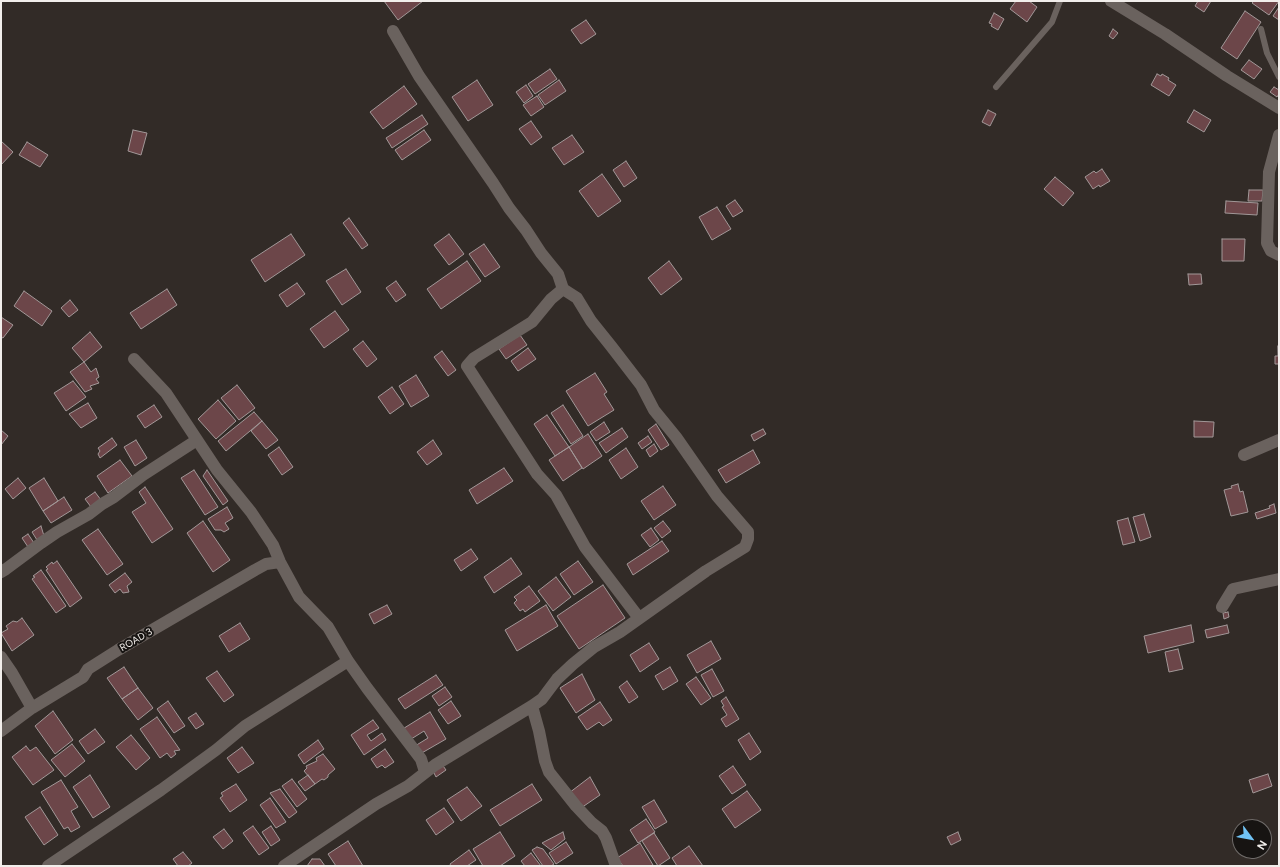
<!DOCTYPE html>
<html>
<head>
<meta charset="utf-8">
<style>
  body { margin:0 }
  #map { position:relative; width:1280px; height:867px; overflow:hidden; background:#322b27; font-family:Figtree,sans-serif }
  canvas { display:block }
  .frame { position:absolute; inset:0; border:2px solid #f2eeeb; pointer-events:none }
  .north { position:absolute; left:1232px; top:819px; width:40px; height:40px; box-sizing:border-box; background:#171412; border:1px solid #6f6b69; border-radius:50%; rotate:122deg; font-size:11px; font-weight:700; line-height:16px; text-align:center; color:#f2eeeb }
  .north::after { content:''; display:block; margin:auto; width:14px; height:18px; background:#70c2f4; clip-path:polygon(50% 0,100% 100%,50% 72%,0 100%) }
</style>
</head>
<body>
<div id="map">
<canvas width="1280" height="867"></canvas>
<div class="frame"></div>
<div class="north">N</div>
</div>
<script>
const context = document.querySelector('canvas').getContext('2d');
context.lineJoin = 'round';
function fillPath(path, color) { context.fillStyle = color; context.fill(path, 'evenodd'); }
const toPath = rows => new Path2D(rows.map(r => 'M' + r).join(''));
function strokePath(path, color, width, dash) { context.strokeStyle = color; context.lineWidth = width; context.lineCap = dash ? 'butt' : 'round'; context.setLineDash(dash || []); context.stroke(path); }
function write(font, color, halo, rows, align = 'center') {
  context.font = font + ' Figtree,sans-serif'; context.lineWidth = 4; context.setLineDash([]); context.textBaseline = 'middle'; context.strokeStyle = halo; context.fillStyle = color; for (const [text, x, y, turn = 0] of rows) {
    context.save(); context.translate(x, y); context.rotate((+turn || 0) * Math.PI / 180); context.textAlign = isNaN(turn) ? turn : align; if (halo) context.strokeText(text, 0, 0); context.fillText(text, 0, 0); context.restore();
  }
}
const building = toPath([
  [384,1,423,1,398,20,384,1],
  [1016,1,1029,1,1037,7,1027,22,1010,9,1016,1],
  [1198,1,1211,1,1204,12,1195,6,1198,1],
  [1254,1,1279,1,1269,15,1252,3,1254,1],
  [1279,7,1279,20,1273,16,1279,7],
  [1245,11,1261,22,1237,59,1221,48,1245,11],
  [994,13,1004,19,998,30,991,26,992,24,989,23,994,13],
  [586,20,596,34,581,44,571,30,586,20],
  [1113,29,1118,33,1113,39,1109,36,1113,29],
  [1249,60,1262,69,1254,79,1241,70,1249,60],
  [550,69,557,79,535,94,528,84,550,69],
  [1157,74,1161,76,1162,74,1169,78,1168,80,1176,85,1169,96,1151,85,1157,74],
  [477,80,493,105,468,121,452,97,477,80],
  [559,80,566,91,545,105,538,95,559,80],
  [526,85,533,96,524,103,516,92,526,85],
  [404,86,417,104,383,129,370,112,404,86],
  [1274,87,1279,90,1279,94,1277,97,1270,92,1274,87],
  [537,96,544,107,531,116,523,105,537,96],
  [988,110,996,114,990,126,982,122,988,110],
  [1194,110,1211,120,1204,132,1187,122,1194,110],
  [422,115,428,124,392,148,386,138,422,115],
  [531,121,542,137,531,145,519,129,531,121],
  [133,130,147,133,141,155,128,151,133,130],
  [424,130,431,140,402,160,395,150,424,130],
  [572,135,584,152,564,165,552,148,572,135],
  [1,141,13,152,1,165,1,141],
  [27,142,48,155,40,167,19,155,27,142],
  [626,161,637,178,624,187,613,170,626,161],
  [1102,169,1110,181,1100,187,1099,185,1093,189,1085,177,1094,171,1096,173,1102,169],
  [602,174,621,201,598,217,579,191,602,174],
  [1055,177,1074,193,1063,206,1044,189,1055,177],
  [1249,190,1263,190,1262,201,1248,201,1249,190],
  [735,200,743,211,733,217,726,206,735,200],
  [1226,201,1258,203,1257,215,1225,213,1226,201],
  [717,207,731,229,712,240,699,217,717,207],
  [349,218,368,245,362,249,343,223,349,218],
  [291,234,305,255,265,282,251,260,291,234],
  [449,234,464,254,449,265,434,245,449,234],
  [1222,239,1245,239,1244,261,1222,261,1222,239],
  [484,244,500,267,485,277,469,254,484,244],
  [467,261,481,281,441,309,427,289,467,261],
  [669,261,682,279,661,295,648,278,669,261],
  [346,269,361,292,342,305,326,281,346,269],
  [1188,274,1201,274,1202,284,1189,285,1188,274],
  [396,281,406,295,396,302,386,288,396,281],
  [297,283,305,294,287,307,279,295,297,283],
  [167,289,177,305,141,329,130,313,167,289],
  [24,291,52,311,42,326,14,306,24,291],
  [70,300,78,310,69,317,61,308,70,300],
  [335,311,349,330,324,348,310,329,335,311],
  [1,317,13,325,3,338,1,337,1,317],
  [90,332,102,347,84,362,72,348,90,332],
  [520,335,527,345,506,359,499,349,520,335],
  [363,341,377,359,367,367,353,349,363,341],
  [1278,346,1279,364,1275,364,1275,356,1278,356,1278,346],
  [528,348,536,359,518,371,511,361,528,348],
  [442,351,456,370,448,376,434,357,442,351],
  [84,362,91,372,96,368,99,377,96,379,99,383,90,386,92,389,85,392,70,372,84,362],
  [595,373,607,392,604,394,614,410,588,426,566,391,595,373],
  [416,375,429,396,411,407,399,386,416,375],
  [73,381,86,397,66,411,54,393,73,381],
  [237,385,255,408,239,420,221,398,237,385],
  [392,387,404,404,390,414,378,397,392,387],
  [218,400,236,421,216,439,198,419,218,400],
  [88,403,97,418,81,428,69,414,88,403],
  [154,405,162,417,145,428,137,416,154,405],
  [563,405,583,436,571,444,551,413,563,405],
  [254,412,262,421,226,451,218,441,254,412],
  [547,415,569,447,555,456,534,424,547,415],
  [262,421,278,440,266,449,251,431,262,421],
  [1194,421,1214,422,1213,437,1194,437,1194,421],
  [604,422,610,432,596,441,590,432,604,422],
  [656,424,669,445,661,450,648,430,656,424],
  [622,428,628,437,606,453,599,443,622,428],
  [763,429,766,434,754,441,751,435,763,429],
  [1,430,8,436,1,445,1,430],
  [588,434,602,456,583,469,569,447,588,434],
  [648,436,652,442,642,449,638,443,648,436],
  [112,438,117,445,100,458,98,454,100,451,98,448,112,438],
  [136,440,147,458,135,466,124,447,136,440],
  [433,440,442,454,427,465,417,452,433,440],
  [654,444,658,451,650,457,646,450,654,444],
  [279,447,293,467,282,475,268,455,279,447],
  [569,447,582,468,563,481,549,460,569,447],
  [626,448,638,467,621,479,609,460,626,448],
  [753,450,760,463,726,483,718,470,753,450],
  [120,460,132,476,108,493,97,476,120,460],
  [504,468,513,481,477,504,469,490,504,468],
  [194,470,218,507,205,515,181,478,194,470],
  [207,470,228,501,223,505,203,476,207,470],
  [18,478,26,488,13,499,5,489,18,478],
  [44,478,58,501,43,511,29,488,44,478],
  [1238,484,1240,492,1243,491,1248,512,1231,516,1224,490,1232,488,1231,486,1238,484],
  [663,486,676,505,654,520,641,501,663,486],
  [145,487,173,529,152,543,132,512,146,503,139,492,145,487],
  [95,492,101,500,91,507,85,499,95,492],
  [64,497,72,510,51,523,43,511,64,497],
  [1274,504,1276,513,1257,519,1255,513,1270,508,1269,506,1274,504],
  [227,507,233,518,225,523,229,529,224,532,221,530,215,530,208,519,227,507],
  [1144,514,1151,537,1140,541,1133,517,1144,514],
  [1128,518,1135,542,1123,545,1117,521,1128,518],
  [203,521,230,560,213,572,187,533,203,521],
  [663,521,671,531,662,538,654,528,663,521],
  [41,526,44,536,37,540,32,532,41,526],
  [651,528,659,540,650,547,641,535,651,528],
  [98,529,123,564,107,575,82,540,98,529],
  [28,534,34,543,28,547,22,538,28,534],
  [662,541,669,551,633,575,627,564,662,541],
  [471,549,478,559,461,571,454,560,471,549],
  [511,558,522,574,494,593,484,577,511,558],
  [57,561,82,598,70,607,46,570,48,569,46,567,52,562,53,564,57,561],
  [578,561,593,582,574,595,560,574,578,561],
  [41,570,66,606,56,613,32,579,35,577,33,576,41,570],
  [125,573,132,582,127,586,129,592,123,593,120,589,115,593,109,585,125,573],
  [556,577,571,597,553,611,538,591,556,577],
  [603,585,625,618,579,649,557,616,603,585],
  [529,586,540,601,525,612,523,609,520,611,514,603,517,600,514,597,529,586],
  [387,605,392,614,374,624,369,614,387,605],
  [546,605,558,626,517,651,505,630,546,605],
  [1228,612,1229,617,1224,619,1223,613,1228,612],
  [22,618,34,635,12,651,1,633,8,629,6,626,13,621,17,622,22,618],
  [240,623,250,639,229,652,219,636,240,623],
  [1191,625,1194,642,1148,653,1144,636,1191,625],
  [1227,625,1229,633,1207,638,1205,630,1227,625],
  [711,641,721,659,697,673,687,655,711,641],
  [649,643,659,659,640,672,630,655,649,643],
  [1178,649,1183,669,1169,672,1165,652,1178,649],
  [124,667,138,688,122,699,107,678,124,667],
  [670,667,678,681,663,690,655,676,670,667],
  [712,669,724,691,713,697,701,675,712,669],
  [217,671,234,695,224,702,206,678,217,671],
  [582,674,595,700,576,713,560,688,582,674],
  [436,675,443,685,405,709,398,699,436,675],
  [696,677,711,698,701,705,686,684,696,677],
  [627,681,638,697,629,703,619,687,627,681],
  [445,687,452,697,439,706,432,696,445,687],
  [138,688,153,708,138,720,122,699,138,688],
  [726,697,739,719,726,727,721,719,727,715,722,707,724,706,721,701,726,697],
  [168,701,185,726,174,733,157,709,168,701],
  [451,701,461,716,448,724,438,710,451,701],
  [600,702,612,720,603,726,599,722,587,730,578,717,600,702],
  [53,711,73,740,55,754,35,726,53,711],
  [430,712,446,739,420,754,415,746,428,738,424,731,408,741,401,730,430,712],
  [196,713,204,724,196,729,188,718,196,713],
  [157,717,180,750,174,751,176,754,171,758,167,753,160,758,140,729,157,717],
  [373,720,379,728,367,735,371,741,382,733,386,740,364,755,351,735,373,720],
  [95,729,105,742,88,754,79,741,95,729],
  [749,733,761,752,750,760,738,740,749,733],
  [131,735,150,758,136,770,116,747,131,735],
  [318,740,324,749,304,764,298,755,318,740],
  [72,744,85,761,65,777,51,760,72,744],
  [26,746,30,751,36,747,54,770,33,785,12,757,26,746],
  [242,747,254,763,238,773,227,758,242,747],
  [385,749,394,762,385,768,382,765,377,768,371,759,385,749],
  [323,754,335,769,328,775,328,777,324,780,322,779,315,784,304,771,307,768,306,766,317,761,316,758,323,754],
  [441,763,446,770,436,777,432,769,441,763],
  [733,766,746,785,732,794,719,776,733,766],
  [1268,774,1272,786,1253,793,1249,780,1268,774],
  [90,775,110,807,93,818,73,787,90,775],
  [308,775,315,784,305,791,298,782,308,775],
  [590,777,600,795,581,808,569,793,590,777],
  [292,779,307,799,297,807,282,786,292,779],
  [61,780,78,807,71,811,80,827,71,832,68,827,64,829,41,792,61,780],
  [236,784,247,800,230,812,220,798,223,796,221,793,236,784],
  [532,784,542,800,500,826,490,810,532,784],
  [467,787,482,806,461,821,447,800,467,787],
  [280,789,297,812,289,818,270,793,280,789],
  [747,791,761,810,735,828,722,809,747,791],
  [270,798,286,822,276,828,260,805,270,798],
  [654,800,667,822,655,829,642,807,654,800],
  [40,807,58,835,44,845,25,817,40,807],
  [444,808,454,822,436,835,426,820,444,808],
  [646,819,655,832,638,843,630,830,646,819],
  [253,826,269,848,259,855,243,833,253,826],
  [271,826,280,840,271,846,262,832,271,826],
  [224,829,233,841,223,849,213,837,224,829],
  [500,832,515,856,500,866,483,866,473,849,500,832],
  [563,832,565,839,551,850,542,843,563,832],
  [958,832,961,840,951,845,947,837,958,832],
  [654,833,670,858,658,866,642,841,654,833],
  [348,841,363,866,336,866,328,854,348,841],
  [566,842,573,853,556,864,549,853,566,842],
  [640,843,653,865,651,866,623,866,617,858,640,843],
  [689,846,703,866,677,866,672,858,689,846],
  [537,847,543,849,554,864,551,866,543,866,532,850,537,847],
  [469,850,476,860,467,866,451,866,450,864,469,850],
  [183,852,192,863,188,866,178,866,173,859,183,852],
  [531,853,541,866,525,866,521,861,531,853],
  [312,859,320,859,325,866,307,866,312,859]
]);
fillPath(building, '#6c4649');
strokePath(building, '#a29898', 1);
strokePath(toPath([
  [1261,29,1267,53,1279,77],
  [996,87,1052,22,1060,1]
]), '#6a625e', 6);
strokePath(toPath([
  [1111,1,1165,34,1227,76,1279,108],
  [1279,135,1269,172,1267,243,1271,251,1279,255],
  [563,289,551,299,532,322,474,358,467,366,537,474,556,495,585,547,639,618],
  [134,359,166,393,217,470,251,512,273,545,280,562,299,597,328,627,348,661,367,688,421,759,425,772],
  [1244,455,1279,440],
  [1,572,6,569,41,543,57,532,89,514,102,504,114,497,143,475,197,440],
  [1222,607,1233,589,1279,579],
  [1,657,12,673,32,708],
  [532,706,539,731,545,761,549,772,576,806,592,823,602,831,606,838,616,866],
  [1,731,32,708,83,677,88,669,118,650,255,570,266,564,280,562],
  [48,866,161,790,216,750,245,726,348,661],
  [284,866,376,804,408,786,435,765,532,706,542,699,557,679,573,664,594,647,620,632,706,571,745,547,748,539,748,532,717,496,676,437,654,410,641,385,611,346,591,321,577,298,563,289,558,274,541,253,526,230,509,208,493,183,419,76,393,31]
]), '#6a625e', 12);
write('10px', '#f2eeeb', '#171412', [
  ["ROAD 3",136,640,-30]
]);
</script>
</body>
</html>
